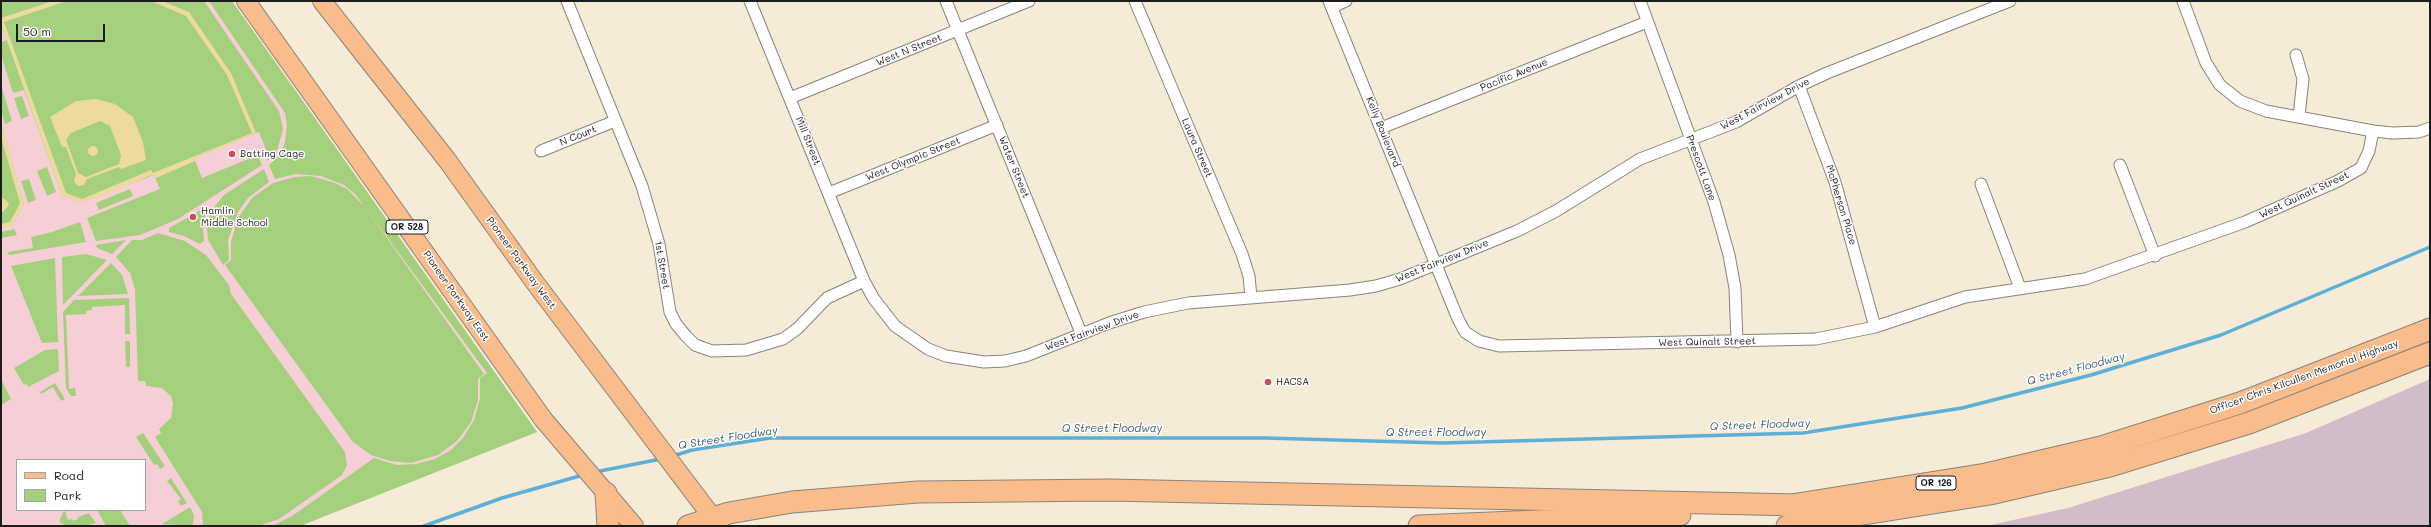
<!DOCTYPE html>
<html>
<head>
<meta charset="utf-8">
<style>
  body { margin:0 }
  #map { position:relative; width:2431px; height:527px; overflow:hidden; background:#f5ebd7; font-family:Mali,sans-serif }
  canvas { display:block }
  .frame { position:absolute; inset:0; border:2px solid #1c1c1c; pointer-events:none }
  .legend { position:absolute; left:16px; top:459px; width:130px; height:52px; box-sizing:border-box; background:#fff; border:1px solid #a4a4a4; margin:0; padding:5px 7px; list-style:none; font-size:12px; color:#1c1c1c }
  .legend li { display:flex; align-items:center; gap:8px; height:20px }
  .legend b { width:20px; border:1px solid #a4a4a4 }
  .scale { position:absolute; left:16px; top:24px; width:89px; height:18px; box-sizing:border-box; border:2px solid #1c1c1c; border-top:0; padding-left:5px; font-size:12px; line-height:14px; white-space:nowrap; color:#1c1c1c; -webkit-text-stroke:3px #fff; paint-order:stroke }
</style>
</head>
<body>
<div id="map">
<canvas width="2431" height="527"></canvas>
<div class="frame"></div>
<ul class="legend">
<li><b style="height:5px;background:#fabc8b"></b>Road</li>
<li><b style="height:11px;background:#a4cf7c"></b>Park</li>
</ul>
<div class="scale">50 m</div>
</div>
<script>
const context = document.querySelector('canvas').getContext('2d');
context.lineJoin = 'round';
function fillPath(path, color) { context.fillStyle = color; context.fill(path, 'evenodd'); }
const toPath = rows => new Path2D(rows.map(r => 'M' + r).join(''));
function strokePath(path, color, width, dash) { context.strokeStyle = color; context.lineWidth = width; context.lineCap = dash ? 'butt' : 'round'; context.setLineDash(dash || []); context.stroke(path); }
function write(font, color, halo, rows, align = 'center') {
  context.font = font + ' Mali,sans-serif'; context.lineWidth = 3; context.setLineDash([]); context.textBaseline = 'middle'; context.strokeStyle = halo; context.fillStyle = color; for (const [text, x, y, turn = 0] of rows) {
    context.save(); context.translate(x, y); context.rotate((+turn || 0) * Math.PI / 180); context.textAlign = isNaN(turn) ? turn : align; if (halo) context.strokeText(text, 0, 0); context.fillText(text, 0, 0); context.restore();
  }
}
fillPath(toPath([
  [1,1,232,1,537,432,300,526,1,526],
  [17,460,145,460,145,510,17,510]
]), '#f6cfd6');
fillPath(toPath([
  [2430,379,2430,526,1986,526,2068,508,2306,433]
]), '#d1bdc9');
fillPath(toPath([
  [2,1,204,1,279,111,283,129,277,151,268,161,265,153,267,152,259,132,194,158,202,178,258,155,262,165,178,219,140,235,96,241,87,218,160,189,154,175,81,202,62,195,24,90,13,93,1,55,1,42,7,40,1,26],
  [209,1,232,1,537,432,300,526,272,526,292,516,374,458,397,465,416,464,435,459,451,450,463,438,474,420,480,399,480,378,487,373,356,195,344,185,321,176,296,174,275,179,269,165,280,155,285,142,287,126,285,113],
  [1,85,12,121,5,124,1,110],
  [22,96,29,116,21,119,14,98],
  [1,123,24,204,12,225,1,228],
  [47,167,56,192,47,196,37,171],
  [264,169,269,182,248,198,238,212,228,240,229,260,223,265,208,240,207,226,211,211,224,195],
  [311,176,335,183,347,189,364,206,484,374,478,379,478,400,471,422,457,441,438,455,411,463,390,461,371,455,353,442,225,265,231,260,231,242,238,218,252,198,273,183,295,177],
  [29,179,36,200,28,203,21,181],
  [130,189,133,196,99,210,96,203],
  [206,207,203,230,204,241,200,244,184,236,169,232,169,228],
  [80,222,86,242,9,255,8,252,33,248,31,237,52,232],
  [14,229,17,235,1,238,1,232],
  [158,233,185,241,206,255,229,285,231,294,345,452,347,465,342,475,279,519,258,526,203,526,202,512,155,437,161,433,159,429,171,418,173,403,171,396,162,388,146,386,145,381,138,381,135,289,130,273,116,257,132,240,142,240],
  [126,240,112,254,97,248,96,245],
  [86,254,107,260,63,305,62,257],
  [55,258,58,342,42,343,11,266],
  [111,263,122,275,128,294,78,296],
  [129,298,130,334,125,334,125,305,92,307,92,310,86,311,86,314,66,315,69,389,75,388,76,396,71,396,66,388,63,312,74,300],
  [125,341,130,341,130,367,126,367],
  [58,349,59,371,28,387,26,383,24,385,14,368,45,350],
  [1,379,11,399,1,405],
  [55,383,65,399,61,401,53,387,41,394,40,392],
  [143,433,165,466,160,469,157,464,154,465,136,437],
  [171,478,187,503,181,506,178,501,181,499,167,481],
  [190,507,194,515,193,526,162,524],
  [97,510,120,510,130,526,106,526],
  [65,511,68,520,72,519,73,521,78,519,78,517,89,513,96,523,85,526,67,526,59,522,63,512]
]), '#a4cf7c');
fillPath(toPath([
  [53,1,67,1,4,22,66,193,82,199,151,170,153,173,252,133,227,75,186,16,151,1,162,1,189,12,231,73,256,133,194,158,195,161,156,178,154,175,149,176,95,199,94,197,81,202,62,195,1,24,1,18],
  [96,99,115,104,133,117,143,142,146,160,121,169,119,167,87,179,84,185,78,186,74,182,76,174,66,147,62,147,50,117,76,101],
  [100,121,110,126,121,155,119,164,86,177,78,173,66,140,71,133],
  [1,123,24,204,12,225,1,228,1,224,10,222,20,203,1,137],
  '88 151a5 5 0 1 1 10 0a5 5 0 1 1-10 0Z',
  [1,197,7,201,9,205,3,212,1,212]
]), '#eeda9e');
strokePath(toPath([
  [673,456,692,450,770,438,1265,438,1442,443,1803,433,1962,408,2091,375,2221,335,2430,247],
  [595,472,661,459],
  [424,526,502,498,583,475]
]), '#5cafd7', 3.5);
const street = toPath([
  [567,1,642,186,659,244,670,312,676,324,686,336,695,345,712,351,746,350,783,339,797,329,827,298,864,281],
  [750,1,864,281,874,299,895,326,928,349,946,356,984,362,1005,361,1026,356,1109,323,1144,312,1188,303,1350,290,1376,286,1400,279,1517,231,1556,211,1640,159,1736,122,1799,86,1827,73,2010,1],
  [946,1,1081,333],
  [1135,1,1242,254,1249,276,1251,297],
  [1329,1,1458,319,1465,332,1479,341,1499,346,1816,339,1875,327,1965,297,2085,279,2245,222,2338,181,2361,168,2369,151,2373,131,2393,133,2419,132,2430,128],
  [1640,1,1714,202,1729,255,1735,288,1737,342],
  [2183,1,2206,63,2220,85,2240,101,2266,111,2373,131],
  [1332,7,1346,1],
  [2296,55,2303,79,2299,116],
  [1799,86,1835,182,1875,327],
  [790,98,1029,1],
  [1381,128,1647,22],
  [541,151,615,121],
  [2120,165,2155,256],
  [1981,184,2020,288],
  [829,193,997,125]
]);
const primary = toPath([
  [246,1,543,419,634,526],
  [322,1,447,160,536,284,719,526]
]);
const highway = toPath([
  [606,493,608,526],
  [1785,506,1986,474,2101,447,2240,403,2430,329],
  [688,526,729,513,792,502,918,492,1109,490,1799,505],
  [1419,526,1680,515],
  [1787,526,1990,494,2110,466,2249,423,2430,353]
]);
strokePath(street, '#88847a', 13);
strokePath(primary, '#88847a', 20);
strokePath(highway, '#88847a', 23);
strokePath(street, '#fff', 11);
strokePath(primary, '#fabc8b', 18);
strokePath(highway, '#fabc8b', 21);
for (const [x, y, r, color] of [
  [232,154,4,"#d1495b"],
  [193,217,4,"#d1495b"],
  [1268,382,4,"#d1495b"]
]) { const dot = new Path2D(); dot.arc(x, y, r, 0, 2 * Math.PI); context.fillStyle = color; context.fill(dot); strokePath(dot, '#fff', 1.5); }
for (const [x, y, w] of [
  [407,227,42],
  [1936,483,40]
]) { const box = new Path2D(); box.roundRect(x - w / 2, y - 7, w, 14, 3); context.fillStyle = '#fff'; context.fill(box); strokePath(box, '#1c1c1c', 1); }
write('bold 9px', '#1c1c1c', null, [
  ["OR 528",407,227],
  ["OR 126",1936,483]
]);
write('10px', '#1c1c1c', '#fff', [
  ["West N Street",909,50,-22],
  ["Pacific Avenue",1514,75,-22],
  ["West Fairview Drive",1765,104,-28],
  ["Kelly Boulevard",1383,132,68],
  ["N Court",578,136,-22],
  ["Mill Street",808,141,68],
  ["Laura Street",1197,148,67],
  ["West Olympic Street",913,159,-22],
  ["Water Street",1014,167,68],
  ["Prescott Lane",1701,168,70],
  ["West Quinalt Street",2304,195,-25],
  ["McPherson Place",1841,205,73],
  ["West Fairview Drive",1442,261,-22],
  ["Pioneer Parkway West",521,263,54],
  ["1st Street",662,265,80],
  ["Pioneer Parkway East",456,296,55],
  ["West Fairview Drive",1092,331,-20],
  ["West Quinalt Street",1707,342,-1],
  ["Officer Chris Kilcullen Memorial Highway",2304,377,-20]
]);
write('10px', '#1c1c1c', '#fff', [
  ["Batting Cage",240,154],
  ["Hamlin",201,211],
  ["Middle School",201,223],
  ["HACSA",1276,382]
], 'left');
write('italic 11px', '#395e70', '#fff', [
  ["Q Street Floodway",2076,369,-15],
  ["Q Street Floodway",1760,425,-2],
  ["Q Street Floodway",1112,429],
  ["Q Street Floodway",1436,433],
  ["Q Street Floodway",728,438,-9]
]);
</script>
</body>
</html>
